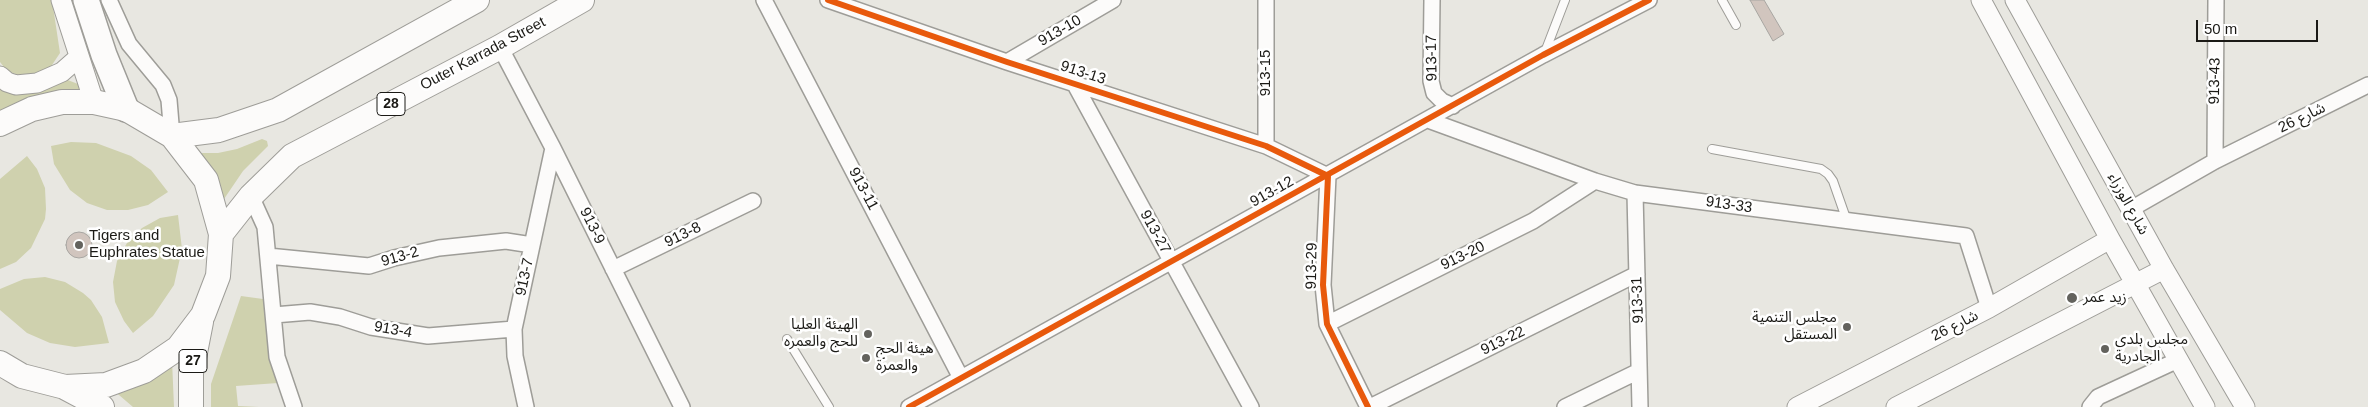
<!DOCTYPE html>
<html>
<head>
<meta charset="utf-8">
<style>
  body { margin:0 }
  #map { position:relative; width:2368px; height:407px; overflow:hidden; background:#e8e7e1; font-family:Helvetica,sans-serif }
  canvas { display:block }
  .scale { position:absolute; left:2196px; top:20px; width:122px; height:22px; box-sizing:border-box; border:2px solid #1b1a16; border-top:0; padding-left:6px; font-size:15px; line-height:18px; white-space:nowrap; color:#1b1a16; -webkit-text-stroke:4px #fff; paint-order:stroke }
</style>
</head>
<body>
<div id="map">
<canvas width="2368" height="407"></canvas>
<div class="scale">50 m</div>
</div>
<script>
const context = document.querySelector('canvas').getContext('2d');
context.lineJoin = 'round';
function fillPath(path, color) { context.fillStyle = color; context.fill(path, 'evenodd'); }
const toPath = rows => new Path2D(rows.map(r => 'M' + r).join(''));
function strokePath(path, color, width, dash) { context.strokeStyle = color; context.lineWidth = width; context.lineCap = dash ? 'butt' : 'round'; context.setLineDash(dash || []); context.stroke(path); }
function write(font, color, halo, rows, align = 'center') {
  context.font = font + ' Helvetica,"Noto Sans Arabic",sans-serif'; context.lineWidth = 5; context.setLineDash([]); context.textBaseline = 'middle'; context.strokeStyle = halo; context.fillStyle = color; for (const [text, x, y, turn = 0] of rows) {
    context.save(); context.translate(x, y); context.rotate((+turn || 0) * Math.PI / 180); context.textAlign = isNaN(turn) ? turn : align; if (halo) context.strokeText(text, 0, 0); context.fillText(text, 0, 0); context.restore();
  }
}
fillPath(toPath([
  [0,0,52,0,60,53,50,68,39,75,25,77,7,71,0,62],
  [65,79,78,84,83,91,0,112,0,85],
  [262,139,267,141,268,146,243,171,224,199,214,179,196,153,218,153,237,149],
  [71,142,96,143,131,156,151,170,168,192,148,205,128,210,107,210,87,203,70,190,54,164,51,146],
  [27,156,37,169,45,188,46,209,45,219,31,248,16,262,0,269,0,179],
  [178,215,182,249,174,285,153,316,133,333,124,321,115,302,113,282,117,261,127,243,142,228,160,218],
  [45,277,65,282,83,293,91,300,102,317,109,343,75,347,50,343,27,333,0,310,0,289,24,279],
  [241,296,263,299,278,383,236,386,238,406,259,407,211,407,211,384],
  [172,360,174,407,133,407,112,389]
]), '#cfd1ae');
const building = toPath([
  [1750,0,1764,0,1784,34,1773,41,1750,0],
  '66 245a13 13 0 1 1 26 0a13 13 0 1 1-26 0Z'
]);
fillPath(building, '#d1c5be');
strokePath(building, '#a8a6a2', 1);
const service = toPath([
  [1722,0,1736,25],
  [1545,52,1565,0],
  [1712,149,1821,169,1828,174,1833,181,1847,221],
  [787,339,829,407]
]);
const minor = toPath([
  [109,0,129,44,163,85,169,100,172,136],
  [764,0,961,378],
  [828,0,1007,62,1266,146,1328,176,1323,285,1327,324,1368,407],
  [1432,0,1431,81,1434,93,1442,101,1453,106],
  [500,47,553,148,682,407],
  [1007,62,1113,0],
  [1074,83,1251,407],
  [1428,120,1595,181,1635,193,1966,236,1989,308],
  [1266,146,1266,0],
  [2215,161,2216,0],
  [1635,193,1640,407],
  [251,196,265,227,277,357,294,407],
  [2131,209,2215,161,2368,85],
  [268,256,369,266,394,258,439,248,506,241,532,245],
  [613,269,753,201],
  [274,315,310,312,340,317,371,327,428,336,514,329],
  [1327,324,1533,221,1595,181],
  [526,407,515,356,514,329,553,148],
  [909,407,1543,55,1649,0],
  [1370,407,1637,274],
  [1565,407,1639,371],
  [2090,407,2098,397,2178,360]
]);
const tertiary = toPath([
  [61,0,94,102],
  [1981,0,2110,239,2205,407],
  [2015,0,2164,269,2245,407],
  [0,76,7,82,16,85,37,83,62,72,79,57],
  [1797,407,1989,308,2110,239],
  [1896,407,2164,269]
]);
const primary = toPath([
  [0,124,32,109,62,102,94,102,126,109,172,136,206,180,221,234,218,276,203,315,178,348,144,371,106,385,65,387,22,376,0,363],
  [172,136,219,130,278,110,477,0],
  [221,234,251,196,292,156,500,47,582,0],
  [66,388,102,407],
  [191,407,191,373,201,322]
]);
const trunk = toPath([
  [86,0,104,55,126,109]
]);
strokePath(service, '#9e9d98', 10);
strokePath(minor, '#9e9d98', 18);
strokePath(tertiary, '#9e9d98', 21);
strokePath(primary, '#9e9d98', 26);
strokePath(trunk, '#9e9d98', 28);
strokePath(service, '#fcfbfa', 8);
strokePath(minor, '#fcfbfa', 15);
strokePath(tertiary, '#fcfbfa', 19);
strokePath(primary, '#fcfbfa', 24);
strokePath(trunk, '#fcfbfa', 25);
strokePath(toPath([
  [828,0,1007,62,1266,146,1328,176,1323,285,1327,324,1368,407],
  [909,407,1543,55,1649,0]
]), '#e8590c', 6);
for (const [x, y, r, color] of [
  [79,245,5,"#63625d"],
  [2072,298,6,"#63625d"],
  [1847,327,5,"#63625d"],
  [868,334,5,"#63625d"],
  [2105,349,5,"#63625d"],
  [866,358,5,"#63625d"]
]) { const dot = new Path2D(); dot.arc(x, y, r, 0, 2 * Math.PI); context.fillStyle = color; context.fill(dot); strokePath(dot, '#fff', 2); }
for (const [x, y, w] of [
  [391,104,28],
  [193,361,28]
]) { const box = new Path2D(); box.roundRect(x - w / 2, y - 11.5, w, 23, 4); context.fillStyle = '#fff'; context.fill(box); strokePath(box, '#1b1a16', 1); }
write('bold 14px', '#1b1a16', null, [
  ["28",391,104],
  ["27",193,361]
]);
write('15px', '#1b1a16', '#fff', [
  ["913-10",1060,31,-30],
  ["Outer Karrada Street",483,54,-28],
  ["913-17",1432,58,-91],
  ["913-13",1083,73,18],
  ["913-15",1266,73,-90],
  ["913-43",2215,81,-89],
  ["شارع 26",2302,118,-26],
  ["913-11",863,189,62],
  ["913-12",1272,192,-29],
  ["شارع الوزراء",2128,204,61],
  ["913-33",1729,205,8],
  ["913-9",592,226,64],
  ["913-27",1155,232,61],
  ["913-8",683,235,-26],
  ["913-20",1463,256,-26],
  ["913-2",400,257,-16],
  ["913-29",1312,266,-89],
  ["913-7",525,277,-78],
  ["913-31",1638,300,-92],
  ["شارع 26",1955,326,-27],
  ["913-4",393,330,10],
  ["913-22",1503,341,-26]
]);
write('15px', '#1b1a16', '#fff', [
  ["Tigers and",89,236],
  ["Euphrates Statue",89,253],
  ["زيد عمر",2083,298],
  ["مجلس التنمية",1837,318,"right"],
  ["المستقل",1837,335,"right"],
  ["الهيئة العليا",858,325,"right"],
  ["للحج والعمره",858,342,"right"],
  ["مجلس بلدي",2115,340],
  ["الجادرية",2115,357],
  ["هيئة الحج",876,349],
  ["والعمرة",876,366]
], 'left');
</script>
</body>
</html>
